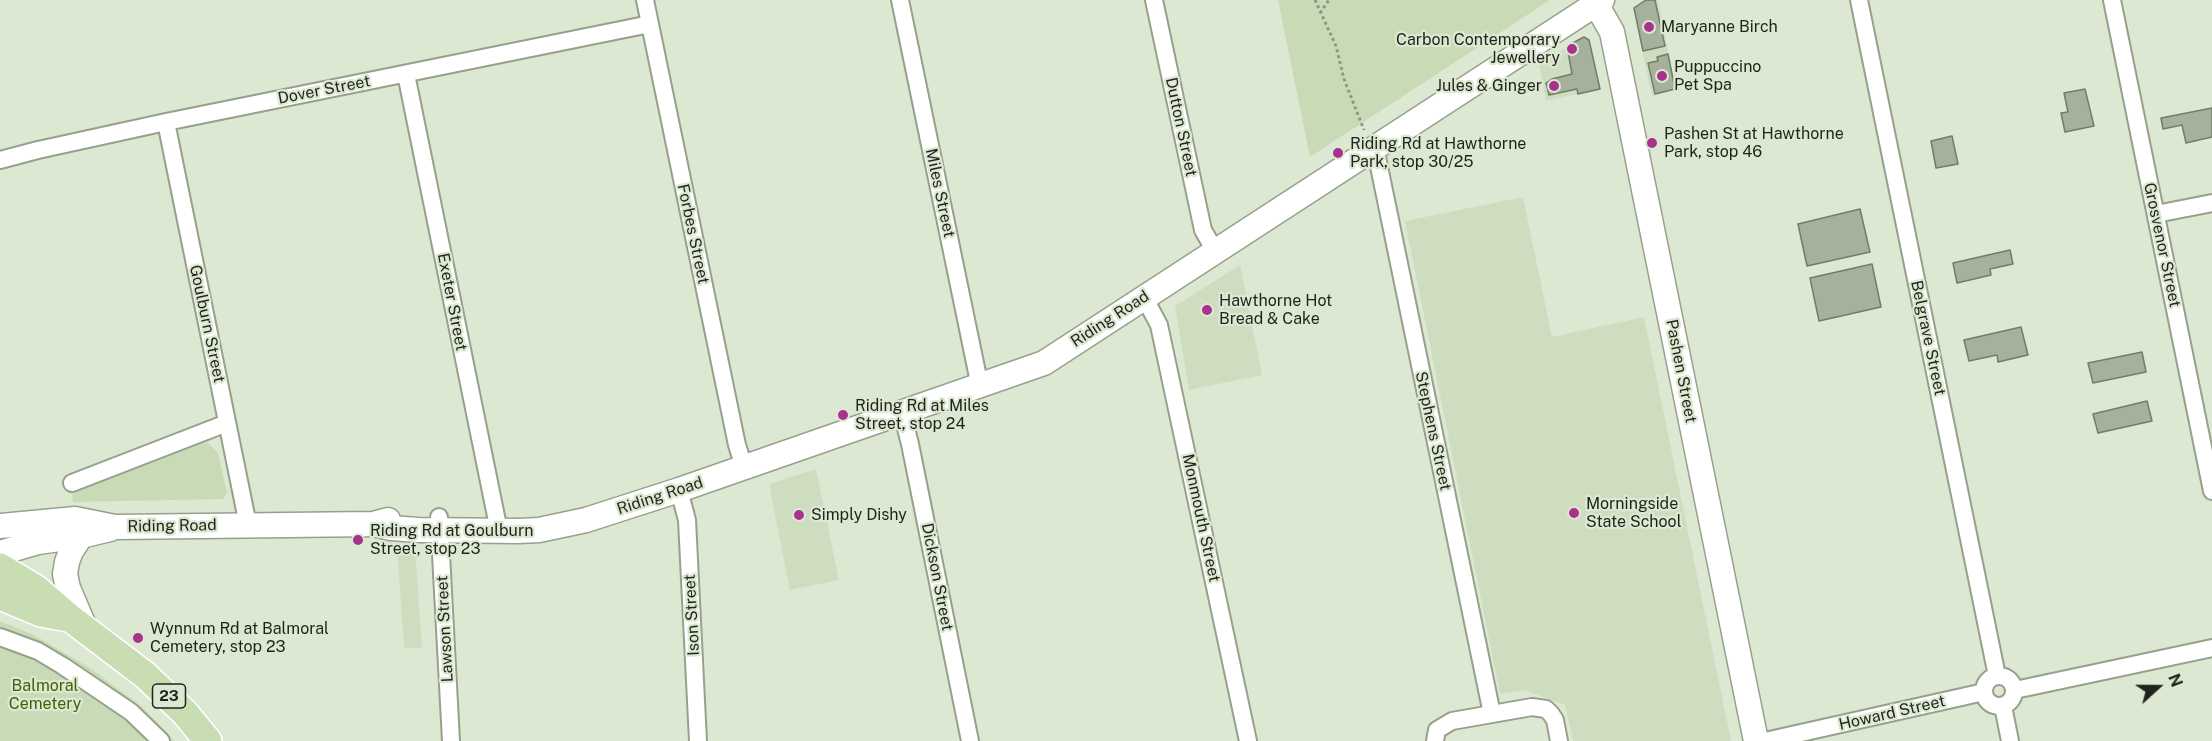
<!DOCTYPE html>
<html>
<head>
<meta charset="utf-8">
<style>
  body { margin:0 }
  #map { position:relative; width:2212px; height:741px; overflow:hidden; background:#dde8d2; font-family:"Public Sans",sans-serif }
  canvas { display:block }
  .north { position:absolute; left:2128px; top:657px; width:60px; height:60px; -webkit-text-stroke:4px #dde8d2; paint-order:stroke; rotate:69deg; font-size:16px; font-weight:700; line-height:24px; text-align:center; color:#1f241b }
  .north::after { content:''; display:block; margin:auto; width:21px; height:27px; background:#1f241b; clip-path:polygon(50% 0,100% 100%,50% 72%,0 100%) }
</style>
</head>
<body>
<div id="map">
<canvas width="2212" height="741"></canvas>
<div class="north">N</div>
</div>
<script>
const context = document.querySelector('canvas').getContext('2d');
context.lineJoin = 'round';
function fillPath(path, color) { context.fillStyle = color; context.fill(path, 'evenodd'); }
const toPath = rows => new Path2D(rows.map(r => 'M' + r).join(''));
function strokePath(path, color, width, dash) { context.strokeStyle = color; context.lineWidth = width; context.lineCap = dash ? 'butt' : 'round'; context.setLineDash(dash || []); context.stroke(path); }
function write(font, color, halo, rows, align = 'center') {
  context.font = font + ' "Public Sans",sans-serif'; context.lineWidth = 4.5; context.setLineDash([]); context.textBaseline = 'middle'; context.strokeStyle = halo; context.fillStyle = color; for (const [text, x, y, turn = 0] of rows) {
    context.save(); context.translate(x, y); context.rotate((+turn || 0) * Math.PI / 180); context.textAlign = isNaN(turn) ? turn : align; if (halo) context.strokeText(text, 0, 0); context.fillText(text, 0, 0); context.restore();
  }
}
fillPath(toPath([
  [1645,0,1658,0,1676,90,1652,96,1633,7],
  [1584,37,1589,40,1600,89,1546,101,1539,64],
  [1523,197,1552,337,1644,317,1731,741,1573,741,1565,705,1524,690,1500,694,1405,221],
  [1240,265,1262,375,1189,390,1175,306],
  [816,469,839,580,790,590,769,484],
  [415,546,422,648,404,648,397,547]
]), '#ceddbf');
fillPath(toPath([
  [1278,0,1550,0,1310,157],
  [207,442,218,453,227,493,223,499,73,502,72,489],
  [0,621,34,635,93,670,142,707,174,741,0,741]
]), '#c9dbb6');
const building = toPath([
  [1646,0,1655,0,1665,46,1643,51,1634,8,1646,0],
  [1584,37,1589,40,1600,89,1578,94,1577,89,1549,95,1546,83,1552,79,1572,74,1567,46,1584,37],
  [1668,54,1675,89,1655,94,1648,63,1658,61,1657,57,1668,54],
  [2085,89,2094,126,2065,132,2061,113,2068,112,2064,93,2085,89],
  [2212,108,2212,137,2186,143,2182,125,2163,129,2161,118,2212,108],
  [1952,136,1958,164,1936,168,1931,141,1952,136],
  [1860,209,1870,252,1807,266,1798,224,1860,209],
  [2010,250,2013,264,1990,269,1991,275,1957,283,1953,263,2010,250],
  [1872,264,1881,307,1819,321,1810,278,1872,264],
  [2021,327,2028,355,1998,362,1997,355,1969,361,1964,340,2021,327],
  [2142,352,2146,372,2093,383,2088,363,2142,352],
  [2147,401,2152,421,2098,433,2093,414,2147,401]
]);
fillPath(building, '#a6b19b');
strokePath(building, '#727c68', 1.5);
const street = toPath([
  [645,0,737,445,744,467],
  [900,0,980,387],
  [1154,0,1203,230,1215,251],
  [1859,0,1997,676],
  [2112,0,2212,491],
  [406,74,499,531],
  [166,122,248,525],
  [1375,147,1492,714],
  [0,160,38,150,166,122,650,24],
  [2156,214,2212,203],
  [1144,297,1159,325,1248,741],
  [902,413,910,444,970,741],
  [72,483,227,423],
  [679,490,687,520,698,741],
  [439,517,451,741],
  [0,637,38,651,63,666,131,712,161,741],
  '1984 691a15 15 0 1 1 30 0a15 15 0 1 1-30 0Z',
  [2015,690,2212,648],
  [2003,706,2010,741],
  [1435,741,1437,730,1452,721,1532,707,1546,709,1551,714,1555,720,1559,741],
  [1765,741,1984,692]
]);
const secondary = toPath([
  [1596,4,1612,32,1756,741],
  [373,524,391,528,418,530,518,531,539,530,586,520,679,490,1044,363,1602,0],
  [0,526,75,519,115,527,373,524,388,520],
  [81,536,71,551,67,562,65,574,68,588,85,628],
  [0,553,38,542,81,536,110,529]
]);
const primary = toPath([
  [0,567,35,588,70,618,145,675,185,713,208,741],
  [0,596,41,613,68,618]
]);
strokePath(street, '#96a18c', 20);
strokePath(secondary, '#96a18c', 27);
strokePath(primary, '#fff', 30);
strokePath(toPath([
  [1315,0,1336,46,1344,79,1364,130],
  [1320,13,1329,0]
]), '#8e9786', 3, [3, 3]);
strokePath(street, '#fff', 16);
strokePath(secondary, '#fff', 24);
strokePath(primary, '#c8ddb1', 27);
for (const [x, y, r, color] of [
  [1649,27,6,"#a9338c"],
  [1572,49,6,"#a9338c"],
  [1662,76,6,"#a9338c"],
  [1554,86,6,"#a9338c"],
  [1652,143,6,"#a9338c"],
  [1338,153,6,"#a9338c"],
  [1207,310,6,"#a9338c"],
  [843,415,6,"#a9338c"],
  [1574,513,6,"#a9338c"],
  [799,515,6,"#a9338c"],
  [358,540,6,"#a9338c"],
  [138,638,6,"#a9338c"]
]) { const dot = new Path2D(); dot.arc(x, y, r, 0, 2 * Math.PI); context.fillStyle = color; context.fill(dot); strokePath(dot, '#dde8d2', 2); }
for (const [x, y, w] of [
  [169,696,33]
]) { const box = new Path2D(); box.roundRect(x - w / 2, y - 12, w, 24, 4.5); context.fillStyle = '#dde8d2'; context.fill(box); strokePath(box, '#1f241b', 1.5); }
write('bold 15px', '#1f241b', null, [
  ["23",169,696]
]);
write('16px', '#1f241b', '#dde8d2', [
  ["Maryanne Birch",1661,27],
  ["Carbon Contemporary",1560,40,"right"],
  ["Jewellery",1560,58,"right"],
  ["Puppuccino",1674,67],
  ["Pet Spa",1674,85],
  ["Jules & Ginger",1542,86,"right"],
  ["Pashen St at Hawthorne",1664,134],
  ["Park, stop 46",1664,152],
  ["Riding Rd at Hawthorne",1350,144],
  ["Park, stop 30/25",1350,162],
  ["Hawthorne Hot",1219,301],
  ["Bread & Cake",1219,319],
  ["Riding Rd at Miles",855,406],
  ["Street, stop 24",855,424],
  ["Morningside",1586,504],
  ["State School",1586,522],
  ["Simply Dishy",811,515],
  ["Riding Rd at Goulburn",370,531],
  ["Street, stop 23",370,549],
  ["Wynnum Rd at Balmoral",150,629],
  ["Cemetery, stop 23",150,647]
], 'left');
write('16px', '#1f241b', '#dde8d2', [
  ["Dover Street",324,90,-11],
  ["Dutton Street",1181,127,78],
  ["Miles Street",940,193,78],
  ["Forbes Street",693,234,78],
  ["Grosvenor Street",2162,245,78],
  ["Exeter Street",452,302,79],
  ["Riding Road",1110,319,-33],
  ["Goulburn Street",207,324,78],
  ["Belgrave Street",1928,338,78],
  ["Pashen Street",1681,371,79],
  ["Stephens Street",1433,431,78],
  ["Riding Road",660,496,-18],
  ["Monmouth Street",1201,518,78],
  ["Riding Road",172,526,-1],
  ["Dickson Street",937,577,79],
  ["Ison Street",692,615,-93],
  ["Lawson Street",445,629,-93],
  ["Howard Street",1892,713,-13]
]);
write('16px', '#416208', '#dde8d2', [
  ["Balmoral",45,686],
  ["Cemetery",45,704]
]);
</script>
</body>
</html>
